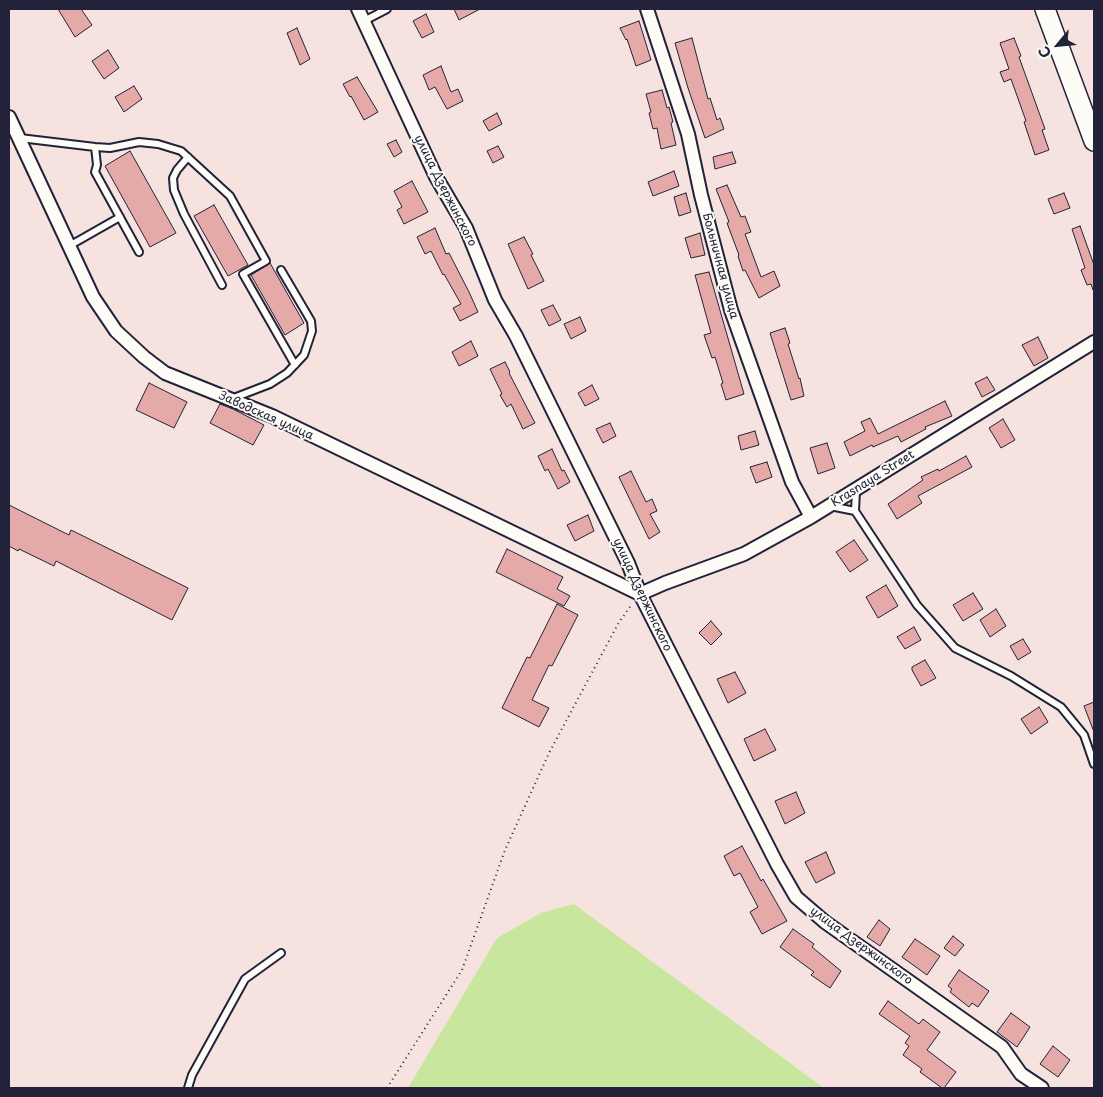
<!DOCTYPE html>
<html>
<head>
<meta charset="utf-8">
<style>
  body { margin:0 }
  #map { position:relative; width:1103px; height:1097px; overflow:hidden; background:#f6e3df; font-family:"Playpen Sans",sans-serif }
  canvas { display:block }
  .frame { position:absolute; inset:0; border:10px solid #22223b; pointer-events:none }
  .north { position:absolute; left:1033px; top:20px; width:50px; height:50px; -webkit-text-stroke:4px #fdfcf7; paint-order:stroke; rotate:242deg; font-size:14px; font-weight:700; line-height:20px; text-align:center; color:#22223b }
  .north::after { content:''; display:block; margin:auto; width:18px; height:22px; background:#22223b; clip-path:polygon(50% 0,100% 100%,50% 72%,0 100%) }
</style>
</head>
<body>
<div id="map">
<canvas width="1103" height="1097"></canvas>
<div class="frame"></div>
<div class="north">С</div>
</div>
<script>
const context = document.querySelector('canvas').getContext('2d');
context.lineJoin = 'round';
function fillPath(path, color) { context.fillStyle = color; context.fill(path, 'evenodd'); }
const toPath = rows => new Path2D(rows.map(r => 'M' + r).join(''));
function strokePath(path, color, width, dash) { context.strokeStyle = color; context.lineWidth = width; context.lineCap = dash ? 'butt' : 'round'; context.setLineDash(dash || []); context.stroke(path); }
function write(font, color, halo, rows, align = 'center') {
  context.font = font + ' "Playpen Sans",sans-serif'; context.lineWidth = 4; context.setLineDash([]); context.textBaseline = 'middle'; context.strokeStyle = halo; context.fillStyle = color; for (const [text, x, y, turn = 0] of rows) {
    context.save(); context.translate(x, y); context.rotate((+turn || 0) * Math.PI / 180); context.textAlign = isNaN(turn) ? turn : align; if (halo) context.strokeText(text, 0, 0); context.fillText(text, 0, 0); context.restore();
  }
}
fillPath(toPath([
  [574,904,824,1088,408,1088,497,938,541,913]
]), '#c8e69d');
const building = toPath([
  [58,9,81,9,92,25,75,37,58,9],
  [454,9,480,9,459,20,454,9],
  [426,14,434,32,422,38,413,21,426,14],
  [639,21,651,60,636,66,627,39,626,40,620,28,639,21],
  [297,28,310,59,300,65,287,33,297,28],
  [692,38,708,99,710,98,717,120,720,118,724,129,705,138,688,88,675,43,692,38],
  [1014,38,1021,56,1019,57,1045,129,1042,130,1049,150,1035,155,1024,122,1026,121,1011,79,1004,82,1000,72,1009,69,1000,43,1014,38],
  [108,50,119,68,104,79,92,61,108,50],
  [441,66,451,92,458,89,463,101,447,109,435,87,429,90,423,75,441,66],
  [357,77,378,112,364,120,351,96,350,97,343,84,357,77],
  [134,86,142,99,124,112,115,97,134,86],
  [662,90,667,108,669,107,673,122,671,123,676,145,661,149,657,128,653,129,649,113,651,112,646,94,662,90],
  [497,113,502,124,489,131,483,121,497,113],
  [396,140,402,152,394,157,387,144,396,140],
  [498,146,504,157,493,163,487,151,498,146],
  [130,151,176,233,150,247,105,166,130,151],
  [732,152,736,163,715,169,713,157,732,152],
  [674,171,679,186,653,196,648,182,674,171],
  [412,181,428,212,404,224,397,210,402,207,394,191,412,181],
  [727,185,741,217,745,216,751,232,745,234,761,277,774,271,780,286,759,298,745,270,743,271,738,256,739,255,727,223,729,222,716,189,727,185],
  [686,193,691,212,679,216,674,197,686,193],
  [1064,193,1070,208,1054,214,1048,199,1064,193],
  [214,205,248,265,228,276,194,216,214,205],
  [1080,226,1094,265,1094,290,1093,290,1091,284,1087,285,1081,270,1085,268,1072,229,1080,226],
  [435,228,446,254,449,253,469,292,478,312,460,321,453,308,461,304,444,274,443,275,431,251,425,254,417,237,435,228],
  [700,233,705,255,691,258,685,238,700,233],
  [524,237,533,254,531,255,544,281,528,289,508,244,524,237],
  [270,263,304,323,285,335,251,275,270,263],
  [709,272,744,394,726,400,721,384,723,383,715,357,712,358,704,335,711,333,695,275,709,272],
  [553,305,561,320,549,326,541,310,553,305],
  [580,317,586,331,571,339,564,324,580,317],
  [785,328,790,343,788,344,799,379,800,378,804,396,791,400,770,333,785,328],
  [1038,337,1048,358,1034,366,1022,345,1038,337],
  [471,341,478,356,459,366,452,352,471,341],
  [505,362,510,372,509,373,535,423,523,429,511,404,507,407,500,395,502,394,490,369,505,362],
  [987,377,995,390,982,397,975,383,987,377],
  [149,383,187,402,174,428,136,410,149,383],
  [592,385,599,399,585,406,578,393,592,385],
  [945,401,952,416,925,427,926,429,901,442,898,436,873,447,872,445,850,456,844,442,865,431,861,422,870,418,878,434,945,401],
  [220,404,233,409,264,425,253,445,210,423,220,404],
  [1003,419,1015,440,1001,448,989,428,1003,419],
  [610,423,616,436,603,443,596,429,610,423],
  [755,431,759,445,741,450,738,436,755,431],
  [827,443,835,468,818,474,810,448,827,443],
  [552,449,562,471,564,470,570,482,558,489,548,469,545,471,538,456,552,449],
  [966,456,972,467,918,496,922,503,897,519,888,504,923,480,921,477,938,469,939,471,966,456],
  [767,462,772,477,756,483,750,467,767,462],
  [631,471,646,502,652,499,657,511,650,514,660,532,649,539,619,477,631,471],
  [9,505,69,535,71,530,188,588,172,620,56,561,54,566,19,549,18,551,9,546,9,505],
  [588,515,594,531,575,541,567,525,588,515],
  [854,540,868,560,850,572,836,552,854,540],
  [507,549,563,577,557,589,570,596,564,606,496,572,507,549],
  [886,585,898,606,878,618,866,597,886,585],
  [973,593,983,609,963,621,953,605,973,593],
  [557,604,578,615,552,666,549,665,532,700,549,708,539,727,502,708,527,657,530,658,557,604],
  [996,609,1006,626,990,637,980,620,996,609],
  [711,621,722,634,711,645,699,633,711,621],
  [914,627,921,640,905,649,897,637,914,627],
  [1023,639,1031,652,1018,660,1010,646,1023,639],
  [925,660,936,678,921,686,912,670,912,667,925,660],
  [735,672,746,693,728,703,717,679,735,672],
  [1094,702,1094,732,1084,706,1094,702],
  [1039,707,1048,722,1031,734,1021,719,1039,707],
  [765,729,776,750,754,761,744,739,765,729],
  [796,792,805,813,785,824,775,801,796,792],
  [742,846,761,881,763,879,787,921,762,934,750,912,758,907,740,873,734,876,724,856,742,846],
  [826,852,835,873,816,883,805,862,826,852],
  [879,920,890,929,880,946,867,937,879,920],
  [793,929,814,944,812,947,841,971,830,988,811,975,814,972,780,947,793,929],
  [953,936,964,945,955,956,944,948,953,936],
  [915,939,940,956,927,975,902,957,915,939],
  [959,970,989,991,978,1007,972,1003,969,1007,950,992,952,989,948,986,959,970],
  [888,1001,919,1024,923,1019,940,1032,927,1050,956,1072,944,1088,942,1088,920,1072,922,1069,903,1055,909,1046,905,1043,910,1036,879,1014,888,1001],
  [1011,1013,1030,1027,1017,1047,997,1032,1011,1013],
  [1053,1046,1070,1060,1058,1077,1040,1064,1053,1046]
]);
fillPath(building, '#e5aaa8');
strokePath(building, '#22223b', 1);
const service = toPath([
  [364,21,387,9],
  [20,138,95,147,110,148,139,142,158,144,181,151,230,196,266,261,243,274,295,365],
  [95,147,97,165,95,172,139,252],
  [188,157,177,170,173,178,174,190,184,214,222,285],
  [69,246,120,217],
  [231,399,270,384,287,373,304,355,312,331,311,321,281,270],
  [856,490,855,511,917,605,955,648,1011,676,1061,707,1084,735,1094,764],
  [830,506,855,511],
  [188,1088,192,1075,245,979,281,953]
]);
const minor = toPath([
  [358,9,436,177,466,228,495,300,516,336,628,563,640,594,777,864,796,897,825,922,1002,1047,1021,1074,1042,1088],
  [647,9,688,134,701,195,731,310,792,482,811,517],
  [9,117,93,297,116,331,144,357,165,373,272,416,640,594,665,583,744,554,811,517,1094,342]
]);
const secondary = toPath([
  [1045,9,1094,141]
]);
strokePath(service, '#22223b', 10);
strokePath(minor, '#22223b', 16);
strokePath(secondary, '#22223b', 22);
strokePath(toPath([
  [387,1088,462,970,505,850,549,753,618,624,632,604]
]), '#22223b', 2, [1, 4]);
strokePath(service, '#fdfcf7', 6);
strokePath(minor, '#fdfcf7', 12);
strokePath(secondary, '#fdfcf7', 19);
write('12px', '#22223b', '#fdfcf7', [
  ["улица Дзержинского",445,191,63],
  ["Больничная улица",720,266,75],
  ["Заводская улица",266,416,24],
  ["Krasnaya Street",873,479,-32],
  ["улица Дзержинского",642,595,65],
  ["улица Дзержинского",861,946,36]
]);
</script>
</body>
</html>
